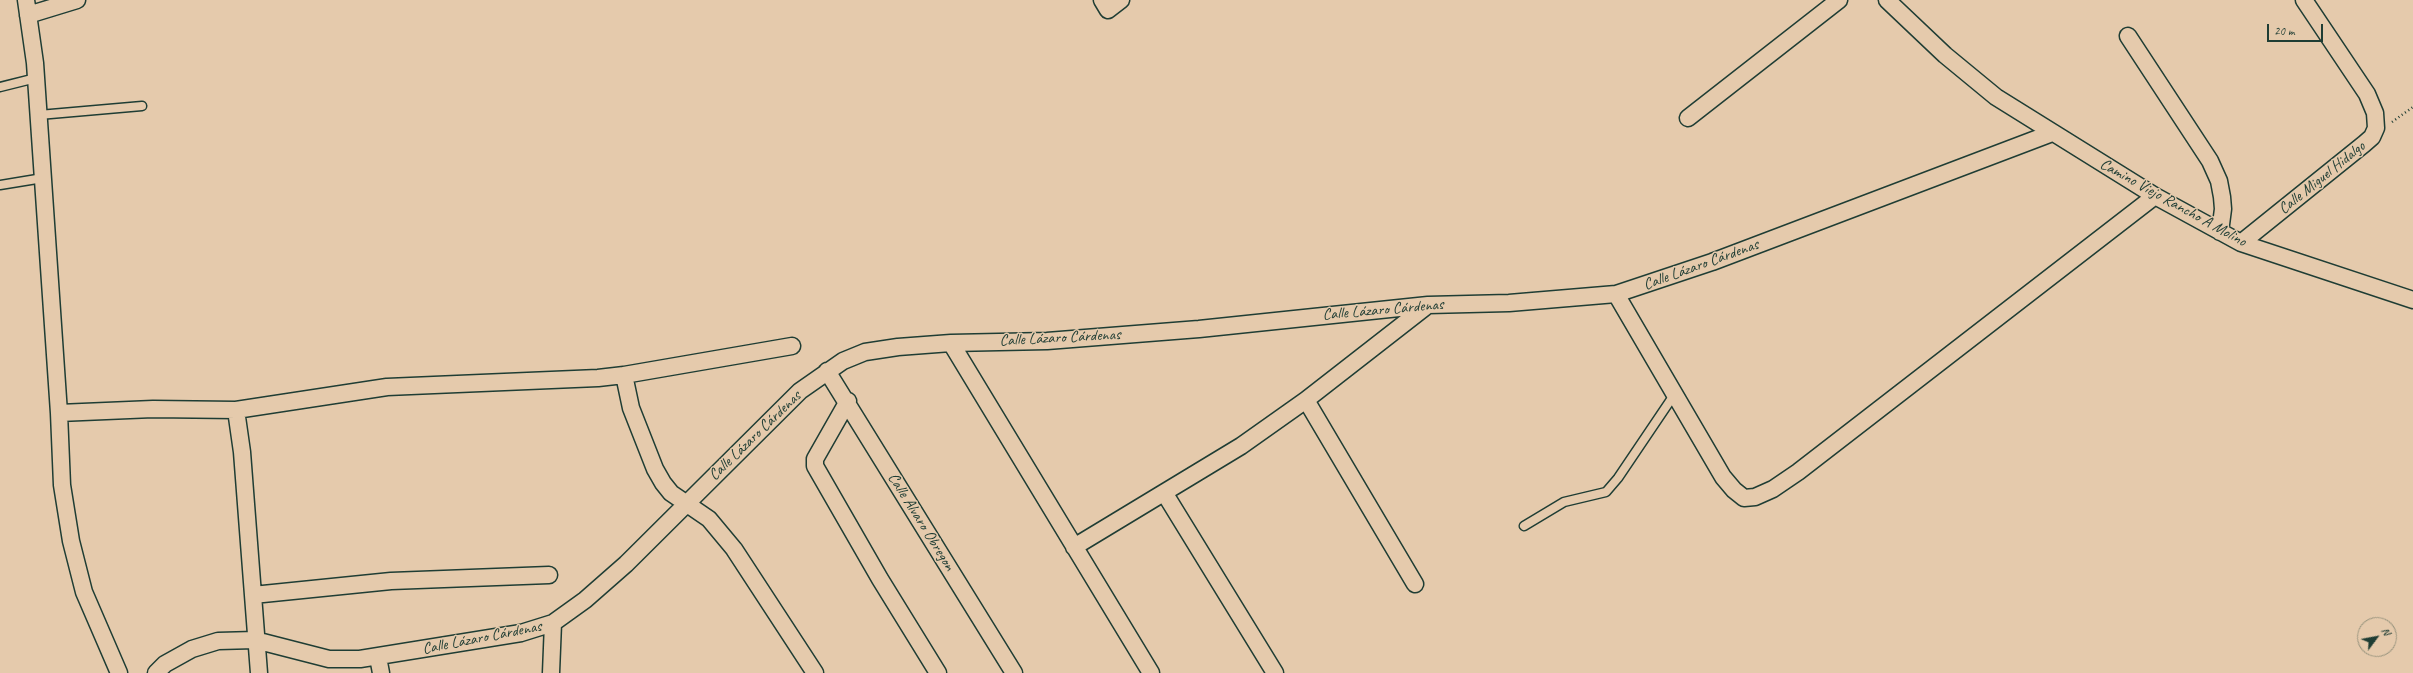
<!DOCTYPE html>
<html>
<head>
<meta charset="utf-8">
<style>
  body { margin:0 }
  #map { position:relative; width:2413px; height:673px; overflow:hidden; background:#e5caac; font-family:Caveat,sans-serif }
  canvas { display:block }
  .north { position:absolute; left:2357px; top:617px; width:40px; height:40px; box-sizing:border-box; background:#e5caac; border:1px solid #96927c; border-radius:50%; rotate:58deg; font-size:11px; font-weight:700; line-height:16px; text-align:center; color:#1f3d34 }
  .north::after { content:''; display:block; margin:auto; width:14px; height:18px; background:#1f3d34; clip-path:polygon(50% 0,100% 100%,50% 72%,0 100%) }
  .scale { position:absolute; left:2267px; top:24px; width:56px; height:18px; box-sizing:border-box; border:2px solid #1f3d34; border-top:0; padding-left:5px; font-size:12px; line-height:14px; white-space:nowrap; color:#1f3d34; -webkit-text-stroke:3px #e5caac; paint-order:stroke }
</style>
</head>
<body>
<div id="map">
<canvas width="2413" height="673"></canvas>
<div class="north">N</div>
<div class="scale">20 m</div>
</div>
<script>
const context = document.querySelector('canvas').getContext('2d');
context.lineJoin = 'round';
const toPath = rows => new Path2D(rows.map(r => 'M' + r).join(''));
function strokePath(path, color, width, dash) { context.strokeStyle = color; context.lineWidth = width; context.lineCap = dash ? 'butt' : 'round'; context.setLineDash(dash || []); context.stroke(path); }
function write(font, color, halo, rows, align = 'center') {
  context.font = font + ' Caveat,sans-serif'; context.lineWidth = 3; context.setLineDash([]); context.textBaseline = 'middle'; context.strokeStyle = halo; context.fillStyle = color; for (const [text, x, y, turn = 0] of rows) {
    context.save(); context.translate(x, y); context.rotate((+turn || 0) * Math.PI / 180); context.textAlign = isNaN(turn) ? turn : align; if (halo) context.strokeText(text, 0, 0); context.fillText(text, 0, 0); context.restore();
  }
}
const lane = toPath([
  [0,87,36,78],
  [39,115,142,106],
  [0,185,43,178],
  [1524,526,1564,502,1606,492,1618,478,1674,395]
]);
const street = toPath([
  [26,0,35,63,59,413,62,485,71,541,84,592,119,673],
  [1102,0,1108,10,1121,0],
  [1887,0,1945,55,1996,97,2155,196,2241,243,2413,300],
  [28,15,77,0],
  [2128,36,2210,161,2219,181,2222,197,2223,209,2220,232],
  [1688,118,1839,0],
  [2241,243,2364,144,2372,137,2376,128,2375,113,2367,94,2304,0],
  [1616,294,1723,477,1734,490,1744,498,1755,497,1773,489,1798,472,2155,196],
  [951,343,1151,673],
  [827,371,1014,673],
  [624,375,792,346],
  [1306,400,1415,584],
  [848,401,815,459,815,466,880,579,938,673],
  [236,410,242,452,259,673],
  [59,413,153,409,236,410,387,387,598,378,624,375,631,408,655,469,663,483,671,493,709,519,734,549,815,673],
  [1165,494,1275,673],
  [1074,547,1241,446,1306,400,1428,305],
  [253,595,391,581,549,575],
  [378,657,381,673],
  [156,673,165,664,192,649,218,641,255,640,329,659,360,659,521,633,553,623,585,600,626,564,800,391,843,361,865,352,898,347,951,343,1047,341,1199,329,1428,305,1509,303,1616,294,1712,262,2052,133],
  [551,673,553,623]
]);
strokePath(lane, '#1f3d34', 11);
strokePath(street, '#1f3d34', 19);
strokePath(toPath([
  [2392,122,2413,107]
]), '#1f3d34', 2.5, [1, 3]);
strokePath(lane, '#e5caac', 8);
strokePath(street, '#e5caac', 16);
write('16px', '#1f3d34', '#e5caac', [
  ["Calle Miguel Hidalgo",2322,178,-39],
  ["Camino Viejo Rancho A Molino",2173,203,29],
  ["Calle Lázaro Cárdenas",1701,265,-20],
  ["Calle Lázaro Cárdenas",1383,310,-5],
  ["Calle Lázaro Cárdenas",1060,338,-3],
  ["Calle Lázaro Cárdenas",755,436,-44],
  ["Calle Alvaro Obregon",921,522,58],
  ["Calle Lázaro Cárdenas",482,638,-11]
]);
</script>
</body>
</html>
